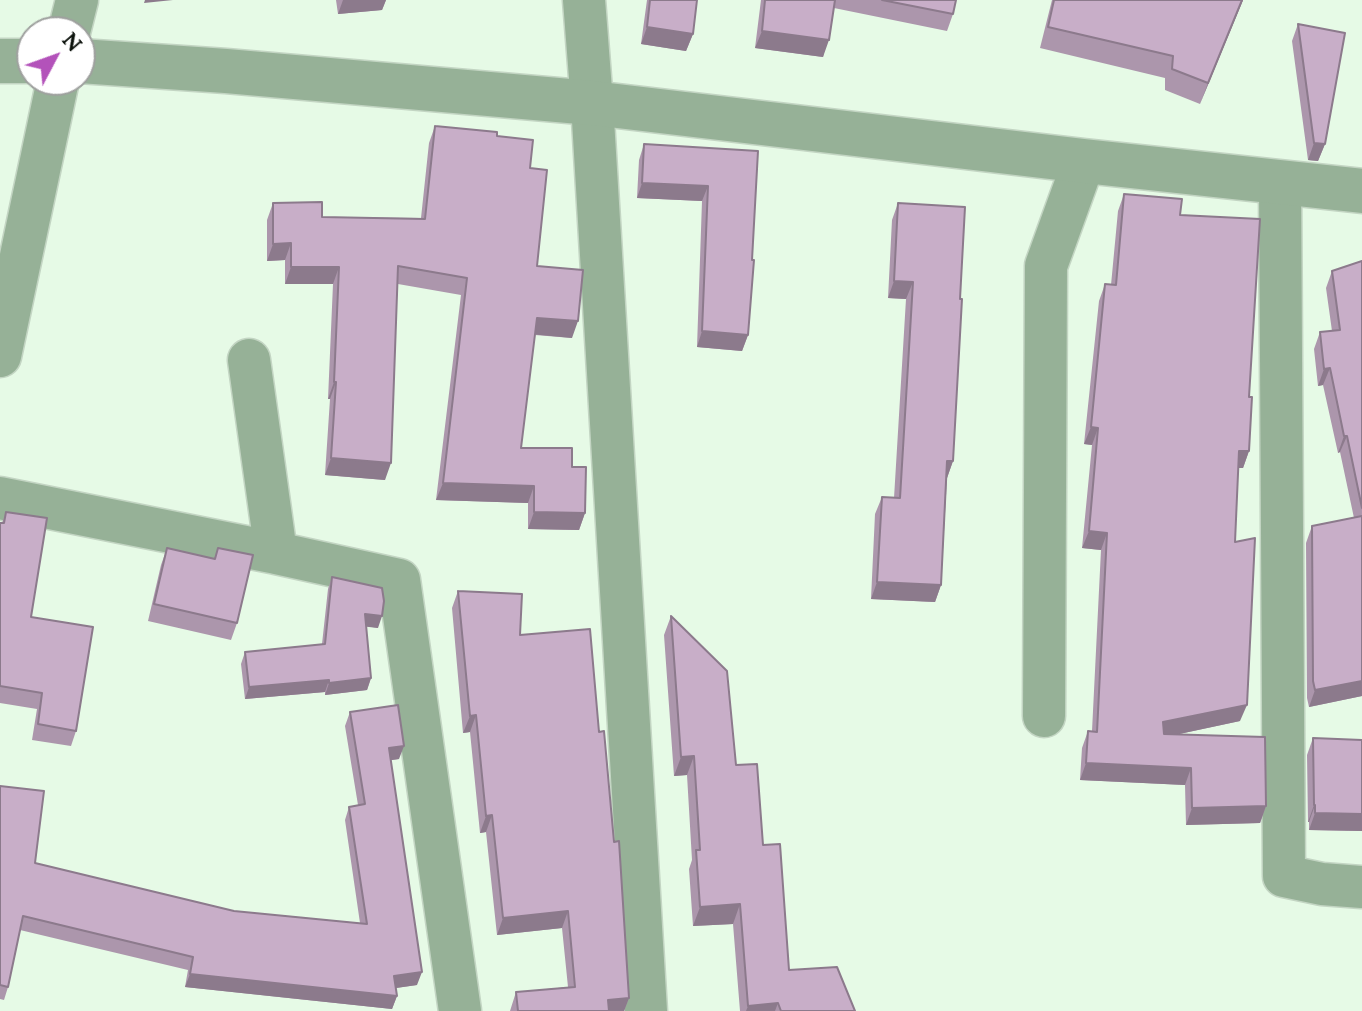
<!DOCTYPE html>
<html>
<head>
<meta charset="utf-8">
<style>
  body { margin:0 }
  #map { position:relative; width:1362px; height:1011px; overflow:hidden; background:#e6fae6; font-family:Lora,serif }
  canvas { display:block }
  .north { position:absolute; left:16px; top:16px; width:80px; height:80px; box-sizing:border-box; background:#fff; border:2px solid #9ea09e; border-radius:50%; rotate:49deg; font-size:22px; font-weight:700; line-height:32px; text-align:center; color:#0c120c }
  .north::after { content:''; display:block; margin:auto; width:28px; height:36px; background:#b352ba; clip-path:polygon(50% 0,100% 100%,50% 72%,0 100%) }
</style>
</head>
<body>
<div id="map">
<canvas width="1362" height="1011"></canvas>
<div class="north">N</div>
</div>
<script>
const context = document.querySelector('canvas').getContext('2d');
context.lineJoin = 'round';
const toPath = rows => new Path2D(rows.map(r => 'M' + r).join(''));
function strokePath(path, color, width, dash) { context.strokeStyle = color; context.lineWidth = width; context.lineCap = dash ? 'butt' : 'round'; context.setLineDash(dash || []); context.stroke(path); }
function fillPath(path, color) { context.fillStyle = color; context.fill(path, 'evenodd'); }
const minor = toPath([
  [584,0,592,103,646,1011],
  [69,32,77,0],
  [1280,183,1284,876,1322,884,1362,887],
  [0,356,58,80],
  [249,360,276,553,399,580,460,1011],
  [0,498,276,553],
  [1044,716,1046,266,1084,161]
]);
const tertiary = toPath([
  [0,61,32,61],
  [80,61,226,71,592,103,1084,161,1362,191]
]);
strokePath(minor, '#c3d5c3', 45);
strokePath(tertiary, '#c3d5c3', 47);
strokePath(minor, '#96b197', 42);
strokePath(tertiary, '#96b197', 44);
fillPath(toPath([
  [336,0,386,0,382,10,338,14],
  [647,0,697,0,693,34,686,51,641,44],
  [761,0,956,0,953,14,947,31,834,8,823,57,755,48],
  [1052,0,1243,0,1200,104,1165,90,1165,78,1040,48],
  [1298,24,1325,144,1318,161,1308,160,1292,41],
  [435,126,497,136,530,168,537,266,572,338,535,335,521,448,572,467,585,513,579,530,528,529,528,503,436,500,461,295,398,284,385,480,325,475,330,399,328,399,333,284,285,284,285,260,267,261,267,220,273,203,322,217,421,218,429,143],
  [644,144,758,151,748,335,742,351,697,347,702,201,637,198,639,160],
  [1124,194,1180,215,1249,397,1249,451,1243,468,1238,468,1235,542,1240,721,1179,734,1266,806,1260,823,1186,825,1185,785,1080,780,1082,748,1088,731,1092,731,1101,550,1082,548,1092,445,1084,444,1099,301,1105,284,1111,285,1118,211],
  [898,203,960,299,953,461,947,478,941,585,935,602,871,599,875,514,882,497,894,498,906,299,888,298,892,220],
  [1362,261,1362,696,1309,707,1307,698,1306,543,1312,526,1354,518,1340,452,1338,453,1323,385,1318,386,1314,349,1320,332,1332,331,1326,288,1332,271],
  [6,512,31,617,76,731,71,746,32,740,37,709,0,703,0,523,2,523],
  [167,548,214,559,218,548,237,623,231,640,148,621,161,565],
  [332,577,378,628,366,626,371,678,367,690,325,695,325,692,245,699,241,664,245,652,322,644,328,589],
  [458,591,520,635,599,732,629,998,624,1011,510,1011,516,992,568,987,562,928,497,935,486,832,480,833,470,732,463,733,452,608],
  [671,616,736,765,763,845,789,970,855,1011,740,1011,733,924,693,926,689,869,692,860,687,775,674,776,664,635],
  [350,712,399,759,391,760,417,985,396,988,397,996,392,1009,185,987,188,970,20,930,8,987,4,1000,0,999,0,786,35,863,234,911,360,923,345,820,349,807,358,805,345,726],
  [1313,738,1362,740,1362,831,1309,830,1309,822,1308,822,1307,755]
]), '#ac96ac');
fillPath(toPath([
  [145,0,173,0,144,3],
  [343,0,386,0,382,10,338,14],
  [1242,0,1243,0,1200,104,1208,83],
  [647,27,693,34,686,51,641,44],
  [762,31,829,40,823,57,755,48],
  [1314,143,1325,144,1318,161,1308,160],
  [642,183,708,186,702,201,637,198],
  [291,243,285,260,267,261,273,244],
  [291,267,339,267,333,284,285,284],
  [894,281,913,282,906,299,888,298],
  [537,318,578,321,572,338,530,334],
  [702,331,748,335,742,351,697,347],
  [1330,368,1323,385,1318,386,1324,369],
  [334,382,336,382,330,399,328,399],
  [1091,427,1098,428,1092,445,1084,444],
  [1344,436,1347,436,1340,452,1338,453],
  [1239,451,1249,451,1243,468,1233,468],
  [331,458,391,463,385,480,325,475],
  [947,461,953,461,947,478],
  [443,483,534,486,528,503,436,500],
  [534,512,585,513,579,530,528,529],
  [1089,531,1107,533,1101,550,1082,548],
  [877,582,941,585,935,602,871,599],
  [365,614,382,616,378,628,360,626],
  [371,678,367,690,325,695,329,683],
  [329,680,325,692,245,699,249,687],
  [1362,681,1362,696,1309,707,1315,690],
  [1247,705,1240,721,1156,739,1163,722],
  [476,715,470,732,463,733,470,716],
  [404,746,399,759,385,761,389,748],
  [694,756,687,775,674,776,681,757],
  [1086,763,1191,768,1185,785,1080,780],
  [1314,805,1315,805,1309,822,1308,822],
  [1266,806,1260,823,1186,825,1192,808],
  [1315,813,1362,814,1362,831,1309,830],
  [492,815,486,832,480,833,486,816],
  [740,904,733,924,693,926,700,907],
  [568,911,562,928,497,935,503,918],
  [422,972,417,985,389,989,394,976],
  [190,974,397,996,392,1009,185,987],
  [629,998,624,1011,604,1011,608,1000],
  [778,1003,775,1011,746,1011,748,1006]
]), '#8c7a8c');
const building = toPath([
  [650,0,697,0,693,34,647,27,650,0],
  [765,0,835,0,829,40,762,31,765,0],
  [882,0,956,0,953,14,882,0],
  [1054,0,1242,0,1208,83,1172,69,1173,56,1048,27,1054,0],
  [1298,24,1345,33,1325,144,1314,143,1298,24],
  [435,126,497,132,497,136,533,140,530,168,547,170,537,266,583,270,578,321,537,318,521,448,572,448,572,467,586,467,585,513,534,512,534,486,443,483,467,278,398,266,391,463,331,458,336,382,334,382,339,267,291,267,291,243,273,244,273,203,322,202,322,217,425,219,435,126],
  [644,144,758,151,752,260,754,260,748,335,702,331,708,186,642,183,644,144],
  [1124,194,1182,199,1180,215,1260,219,1249,397,1252,397,1249,451,1239,451,1235,542,1255,538,1247,705,1163,722,1164,734,1265,737,1266,806,1192,808,1191,768,1086,763,1088,731,1097,732,1107,533,1089,531,1098,428,1091,427,1105,284,1116,285,1124,194],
  [898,203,965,207,960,299,962,299,953,461,947,461,941,585,877,582,882,497,900,498,913,282,894,281,898,203],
  [1362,261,1362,508,1347,436,1344,436,1330,368,1324,369,1320,332,1340,330,1332,271,1362,261],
  [6,512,47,518,31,617,93,627,76,731,38,724,42,693,0,686,0,523,4,523,6,512],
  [1362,516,1362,681,1315,690,1313,681,1312,526,1362,516],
  [167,548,215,559,218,548,253,555,237,623,154,604,167,548],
  [332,577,382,588,384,601,382,616,365,614,371,678,329,683,329,680,249,687,245,652,325,644,332,577],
  [458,591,522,594,520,635,590,629,599,732,604,731,614,842,619,841,629,998,608,1000,609,1011,518,1011,516,992,575,987,568,911,503,918,492,815,486,816,476,715,470,716,458,591],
  [671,616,727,671,736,765,757,764,763,845,780,844,789,970,837,967,855,1011,781,1011,778,1003,748,1006,740,904,700,907,696,850,700,850,694,756,681,757,671,616],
  [398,705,404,746,389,748,422,972,394,976,397,996,190,974,193,957,23,916,8,987,0,985,0,786,44,791,35,863,234,911,367,924,349,807,365,804,350,712,398,705],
  [1313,738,1362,740,1362,814,1315,813,1315,805,1314,805,1313,738]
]);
fillPath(building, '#c8aec8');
strokePath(building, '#8c7a8c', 2);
</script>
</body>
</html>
